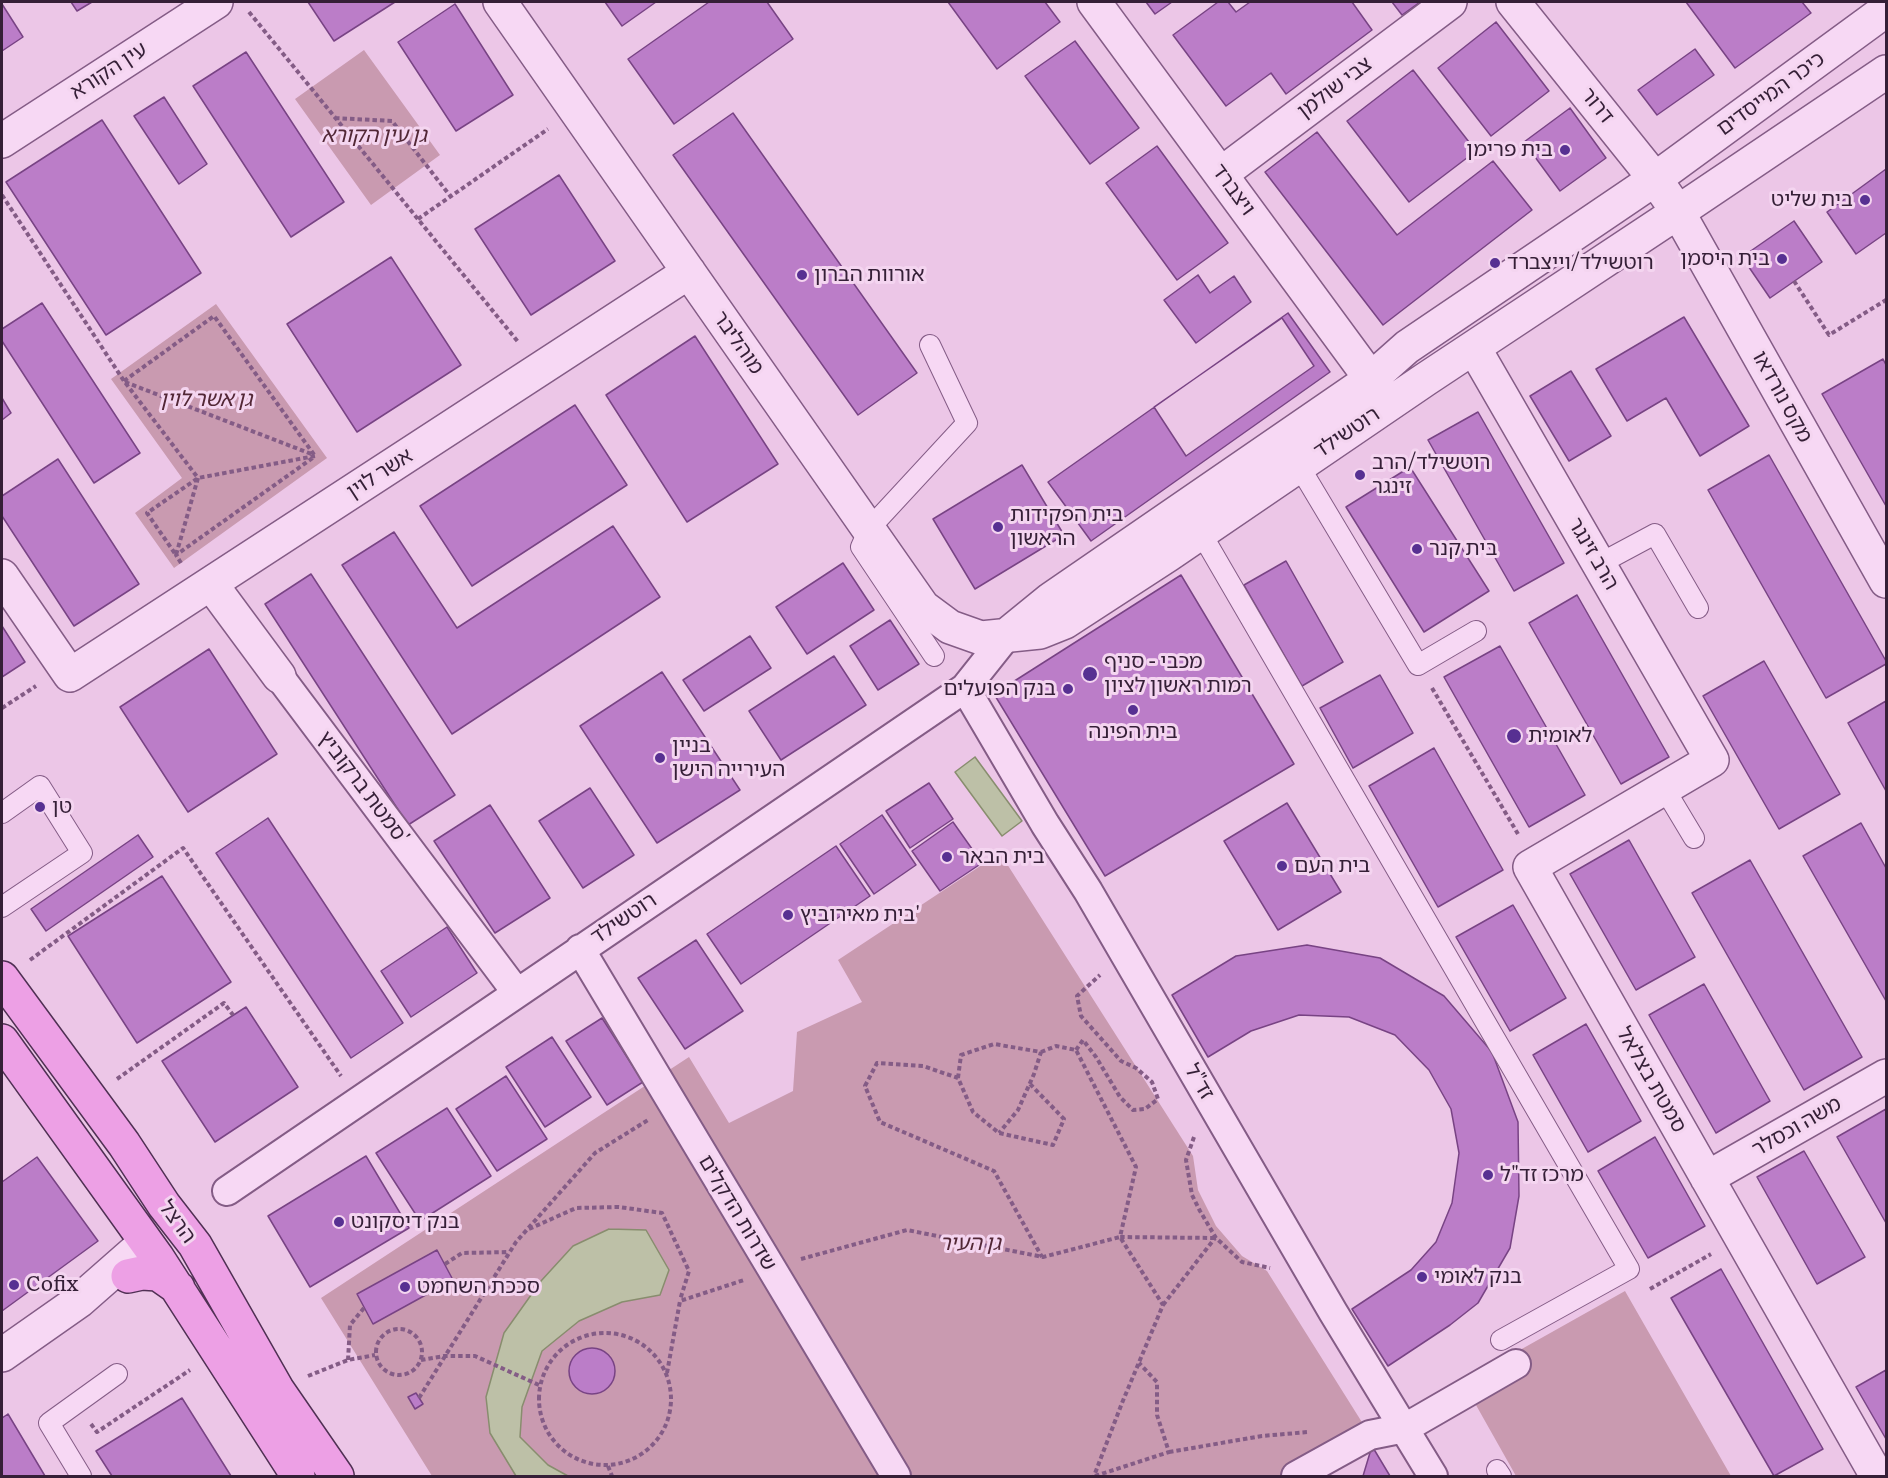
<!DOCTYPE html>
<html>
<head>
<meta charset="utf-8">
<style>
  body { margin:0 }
  #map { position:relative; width:1888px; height:1478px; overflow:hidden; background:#ecc6e7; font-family:Literata,serif }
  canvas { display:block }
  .frame { position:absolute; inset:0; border:3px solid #351f37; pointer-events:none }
</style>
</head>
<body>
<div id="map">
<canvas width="1888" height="1478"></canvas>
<div class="frame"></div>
</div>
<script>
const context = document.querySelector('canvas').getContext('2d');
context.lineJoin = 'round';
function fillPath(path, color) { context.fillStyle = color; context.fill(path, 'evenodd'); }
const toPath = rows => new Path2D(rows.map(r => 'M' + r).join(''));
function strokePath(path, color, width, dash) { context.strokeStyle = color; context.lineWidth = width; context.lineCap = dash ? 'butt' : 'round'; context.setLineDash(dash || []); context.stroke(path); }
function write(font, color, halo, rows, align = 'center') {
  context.font = font + ' Literata,"Noto Sans Hebrew",serif'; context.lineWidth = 6; context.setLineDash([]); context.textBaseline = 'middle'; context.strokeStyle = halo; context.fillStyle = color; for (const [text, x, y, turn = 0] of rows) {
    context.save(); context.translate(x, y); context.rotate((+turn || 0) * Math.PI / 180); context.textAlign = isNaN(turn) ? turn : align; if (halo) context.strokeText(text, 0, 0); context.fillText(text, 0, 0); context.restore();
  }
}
fillPath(toPath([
  [364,50,440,155,371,205,295,99],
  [216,304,327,458,174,568,135,513,182,478,111,379],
  [1000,853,1193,1156,1198,1190,1216,1226,1242,1256,1267,1271,1370,1435,1297,1476,432,1476,321,1298,689,1057,729,1123,793,1091,797,1032,862,1002,838,960],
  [1625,1291,1731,1476,1516,1476,1463,1382]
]), '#c99ab0');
const water = toPath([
  [975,757,1022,821,1002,836,955,772,975,757],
  [609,1229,646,1230,669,1270,660,1295,622,1302,579,1321,542,1351,522,1407,520,1437,548,1465,568,1476,516,1476,490,1433,486,1397,504,1333,541,1281,573,1246,609,1229]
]);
fillPath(water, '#bdc0a7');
strokePath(water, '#888d6e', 1.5);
const building = toPath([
  [71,2,92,2,77,11,71,2],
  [308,2,395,2,334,41,308,2],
  [605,2,656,2,622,26,605,2],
  [709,2,767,2,793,39,674,124,628,59,709,2],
  [948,2,1045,2,1060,22,997,69,948,2],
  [1146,2,1172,2,1155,14,1146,2],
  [1218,2,1228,2,1236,12,1250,2,1352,2,1372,30,1286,94,1271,73,1226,106,1173,35,1218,2],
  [1392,2,1420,2,1402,15,1392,2],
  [1686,2,1802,2,1811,13,1735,68,1686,2],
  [2,4,23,37,2,51,2,4],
  [455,4,513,95,456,131,398,42,455,4],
  [1496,22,1549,91,1491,136,1438,68,1496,22],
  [1075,41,1139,128,1090,164,1025,76,1075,41],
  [1695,49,1714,75,1657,115,1638,90,1695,49],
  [246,52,344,202,291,237,193,86,246,52],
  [1413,70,1476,151,1409,202,1347,121,1413,70],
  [164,97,207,164,179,184,134,116,164,97],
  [1570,108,1606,158,1560,191,1524,142,1570,108],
  [733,113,917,373,858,415,673,155,733,113],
  [102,120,201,273,106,335,6,182,102,120],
  [1317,132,1397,235,1493,161,1532,210,1383,325,1265,172,1317,132],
  [1157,146,1228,243,1177,280,1106,183,1157,146],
  [1886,169,1886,233,1856,254,1827,212,1886,169],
  [559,175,615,261,531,315,475,229,559,175],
  [1794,221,1822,262,1770,298,1742,257,1794,221],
  [391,257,461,365,357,432,287,324,391,257],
  [1198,275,1210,293,1234,276,1251,302,1196,343,1164,300,1198,275],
  [42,303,140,453,94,483,2,341,2,329,42,303],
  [1288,313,1330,372,1091,541,1048,482,1288,313],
  [1684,317,1749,426,1700,456,1666,398,1627,421,1596,369,1684,317],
  [1282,318,1314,366,1186,456,1154,407,1282,318],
  [695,336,778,464,687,522,606,395,695,336],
  [1883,359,1886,365,1886,506,1822,394,1883,359],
  [1571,371,1611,436,1569,461,1530,396,1571,371],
  [2,398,11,413,2,420,2,398],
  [575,405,627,485,472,586,420,506,575,405],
  [1478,412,1564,563,1514,591,1428,440,1478,412],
  [1769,455,1886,661,1886,664,1826,698,1708,490,1769,455],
  [58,459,139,584,74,626,2,516,2,496,58,459],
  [1022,465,1064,535,975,589,933,519,1022,465],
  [1410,467,1489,591,1424,632,1346,507,1410,467],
  [613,526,660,597,452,734,342,565,394,532,457,628,613,526],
  [1286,561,1343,662,1302,686,1244,585,1286,561],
  [843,563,874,610,807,654,776,607,843,563],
  [311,574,455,795,408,825,265,604,311,574],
  [1181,575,1294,764,1105,876,994,694,1181,575],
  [1577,595,1669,757,1621,784,1529,623,1577,595],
  [890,620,919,664,878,690,850,646,890,620],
  [2,626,25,662,2,677,2,626],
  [750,636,771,668,704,711,683,680,750,636],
  [1500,646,1585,795,1529,827,1444,677,1500,646],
  [209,649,277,754,188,812,120,707,209,649],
  [834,656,866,705,781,760,749,711,834,656],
  [1764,661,1840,794,1779,829,1703,696,1764,661],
  [662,672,740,790,657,843,580,726,662,672],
  [1380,675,1413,733,1353,768,1320,708,1380,675],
  [1886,701,1886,791,1848,723,1886,701],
  [1434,748,1503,870,1438,907,1369,786,1434,748],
  [929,783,953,819,910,848,886,811,929,783],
  [590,788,634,855,583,888,539,821,590,788],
  [1287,803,1341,892,1278,930,1224,841,1287,803],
  [490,805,550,898,495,933,434,841,490,805],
  [882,815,916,865,874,894,840,844,882,815],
  [268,818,403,1023,351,1058,216,853,268,818],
  [953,822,982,863,940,891,912,851,953,822],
  [1861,823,1886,868,1886,1001,1803,856,1861,823],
  [138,835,153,857,46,931,31,909,138,835],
  [1629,840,1695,957,1636,990,1570,874,1629,840],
  [836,846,870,896,741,984,707,934,836,846],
  [1750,860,1862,1057,1804,1090,1692,893,1750,860],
  [162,876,231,982,137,1043,68,936,162,876],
  [1513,905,1566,998,1510,1031,1456,937,1513,905],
  [447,927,477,973,411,1017,381,971,447,927],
  [696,940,743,1011,685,1049,638,978,696,940],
  [1307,945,1380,958,1444,996,1492,1052,1518,1122,1519,1196,1510,1248,1478,1303,1450,1325,1388,1366,1352,1309,1411,1270,1436,1242,1452,1203,1459,1153,1451,1109,1429,1070,1395,1035,1349,1017,1299,1015,1251,1031,1208,1057,1172,995,1236,956,1307,945],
  [1704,984,1770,1101,1716,1133,1649,1015,1704,984],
  [246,1007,298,1087,215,1142,162,1061,246,1007],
  [602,1018,643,1082,607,1105,566,1041,602,1018],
  [1586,1024,1641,1121,1588,1152,1533,1055,1586,1024],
  [552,1037,591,1097,545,1127,506,1067,552,1037],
  [506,1076,547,1139,497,1171,456,1109,506,1076],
  [447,1108,491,1176,420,1221,376,1153,447,1108],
  [1886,1109,1886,1223,1837,1137,1886,1109],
  [1655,1137,1705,1226,1648,1258,1598,1171,1655,1137],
  [1804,1151,1865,1257,1817,1284,1757,1177,1804,1151],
  [366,1156,409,1228,310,1287,268,1216,366,1156],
  [37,1157,98,1241,2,1311,2,1182,37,1157],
  [437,1250,453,1280,373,1324,357,1294,437,1250],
  [1721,1269,1823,1449,1774,1476,1671,1298,1721,1269],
  '569 1371a23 23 0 1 1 46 0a23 23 0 1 1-46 0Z',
  [1886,1370,1886,1439,1856,1387,1886,1370],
  [416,1393,423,1404,415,1409,408,1397,416,1393],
  [182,1398,231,1476,112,1476,96,1451,182,1398],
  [8,1414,45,1476,2,1476,2,1418,8,1414],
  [1372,1446,1390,1476,1363,1476,1372,1446]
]);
fillPath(building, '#bb7dc8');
strokePath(building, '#784384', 1.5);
const service = toPath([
  [930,345,967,423,869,529,861,547,934,656],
  [1299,466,1418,665,1476,631],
  [1201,533,1629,1269,1501,1340],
  [1599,564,1655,534,1698,608],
  [1664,788,1694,838],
  [2,813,40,786,82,853,2,907],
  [1497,1470,1501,1476],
  [81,1476,49,1423,117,1374]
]);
const pedestrian = toPath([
  [279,676,517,993],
  [965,688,1045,824,1088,891,1333,1312,1433,1476],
  [580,949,896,1476],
  [227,1191,965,688,1008,634],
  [1296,1476,1370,1435,1405,1428,1516,1364]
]);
const minor = toPath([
  [500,2,923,607,950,627,981,638,1040,632,1065,622,1168,555,1426,379,1678,212,1886,72],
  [1094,2,1371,379],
  [1513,2,1655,179,1678,212,1886,581],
  [2,141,216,2],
  [1221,174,1450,2],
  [1474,348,1712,760,1530,867,1877,1476],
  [2,576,70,675,689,272],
  [211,584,279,676],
  [1008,634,1051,599,1371,379,1407,347,1655,179,1886,10],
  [1707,1178,1886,1076]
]);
const tertiary = toPath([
  [2,1355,79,1301,145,1243]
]);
const primary = toPath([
  [2,978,124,1144,164,1205,195,1245,277,1389,337,1476],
  [2,1041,157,1257,298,1476],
  [128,1276,142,1273,158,1274,178,1288]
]);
strokePath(service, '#845c86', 22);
strokePath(pedestrian, '#845c86', 32);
strokePath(minor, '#845c86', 36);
strokePath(tertiary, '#845c86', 36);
strokePath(primary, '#503054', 36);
strokePath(toPath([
  [249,12,519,343],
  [335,118,392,121,451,197],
  [2,195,124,381,198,478],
  [418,219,548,129],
  [1794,281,1829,335,1886,300],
  [124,381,214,316,315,456],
  [125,382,314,455],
  [198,478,176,555,147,513,198,478,315,456],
  [181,563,176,555,314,457],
  [1432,688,1518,834],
  [2,708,36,686],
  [30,960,183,848,341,1076],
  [1076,1050,1083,1040,1096,1057,1120,1097,1133,1110,1145,1109,1158,1099,1152,1082,1136,1068,1121,1061,1081,1016,1077,996,1100,975],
  [1041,1052,1056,1046,1076,1050,1136,1167,1120,1237,1216,1238],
  [958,1078,961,1055,994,1044,1041,1052,1034,1074,1018,1110,999,1133],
  [117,1079,224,1003,233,1015],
  [1030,1084,1064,1119,1053,1145,999,1133,973,1112,958,1078,923,1066,877,1063,865,1086,880,1122,994,1171,1042,1257],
  [1194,1137,1186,1160,1192,1195,1200,1211,1216,1238,1242,1262,1270,1268],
  [529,1229,576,1208,619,1207,662,1213,689,1271,680,1300],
  [801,1259,907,1230,1043,1257,1120,1237,1163,1305,1122,1403,1094,1476],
  [445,1264,462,1253,509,1252],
  [1650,1289,1711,1254],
  [1163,1305,1215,1238],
  '376 1352a23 23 0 1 1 46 0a23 23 0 1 1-46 0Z',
  '539 1399a66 66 0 1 1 132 0a66 66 0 1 1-132 0Z',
  [348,1360,350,1325,364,1308],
  [421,1360,444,1356,475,1356,539,1385],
  [667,1373,680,1301,744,1280],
  [308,1376,348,1360,375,1355],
  [419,1398,516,1242,595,1153,648,1120],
  [91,1424,97,1432,190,1370],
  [1169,1452,1262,1436,1308,1432],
  [608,1466,612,1476],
  [1095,1476,1169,1452,1157,1415,1157,1382,1139,1363]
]), '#845c86', 4, [4.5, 3]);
strokePath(service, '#f7d8f4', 20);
strokePath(pedestrian, '#f7d8f4', 28);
strokePath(minor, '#f7d8f4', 33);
strokePath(tertiary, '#f7d8f4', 33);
strokePath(primary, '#eda0e5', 33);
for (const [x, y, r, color] of [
  [1565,150,6,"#573092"],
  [1865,200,6,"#573092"],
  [1782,259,6,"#573092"],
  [1495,263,6,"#573092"],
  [802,275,6,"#573092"],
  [1360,475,6,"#573092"],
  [998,527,6,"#573092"],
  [1417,549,6,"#573092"],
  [1090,674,8,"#573092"],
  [1068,689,6,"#573092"],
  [1133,710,6,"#573092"],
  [1514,736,8,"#573092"],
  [660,758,6,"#573092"],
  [40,807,6,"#573092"],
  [947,857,6,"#573092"],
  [1282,866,6,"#573092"],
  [788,915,6,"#573092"],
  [1488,1175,6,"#573092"],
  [339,1222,6,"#573092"],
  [1422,1277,6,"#573092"],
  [14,1285,6,"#573092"],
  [405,1287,6,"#573092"]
]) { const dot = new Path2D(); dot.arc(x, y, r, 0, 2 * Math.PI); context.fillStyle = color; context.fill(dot); strokePath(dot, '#f4d5f0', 2); }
write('21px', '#351f37', '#f4d5f0', [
  ["עין הקורא",109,71,-33],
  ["צבי שולמן",1335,88,-37],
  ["כיכר המייסדים",1771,94,-36],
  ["דרור",1597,106,51],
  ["ויצברד",1233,190,54],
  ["מוהליבר",738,343,55],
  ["מקס נורדאו",1782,397,61],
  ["רוטשילד",1347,433,-34],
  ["אשר לוין",380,474,-33],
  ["הרב זינגר",1593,554,60],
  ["סמטת ברקוביץ'",363,788,53],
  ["רוטשילד",624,919,-34],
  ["סמטת בצלאל",1651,1080,60],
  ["זד\"ל",1199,1082,60],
  ["משה וכסלר",1797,1127,-30],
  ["שדרות הדקלים",737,1213,59],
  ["הרצל",177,1222,54]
]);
write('italic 21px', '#522736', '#f4d5f0', [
  ["גן עין הקורא",374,136],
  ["גן אשר לוין",206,400],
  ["גן העיר",970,1244]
]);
write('21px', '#351f37', '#f4d5f0', [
  ["בית פרימן",1553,150,"right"],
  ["בית שליט",1853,200,"right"],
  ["בית היסמן",1770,259,"right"],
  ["רוטשילד/וייצברד",1507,263],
  ["אורוות הברון",814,275],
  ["רוטשילד/הרב",1372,463],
  ["זינגר",1372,487],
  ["בית הפקידות",1010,515],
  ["הראשון",1010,539],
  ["בית קנר",1429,549],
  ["מכבי - סניף",1104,662],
  ["רמות ראשון לציון",1104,686],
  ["בנק הפועלים",1056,689,"right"],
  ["בית הפינה",1133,732,"center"],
  ["לאומית",1528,736],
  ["בניין",672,746],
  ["העירייה הישן",672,770],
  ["טן",52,807],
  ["בית הבאר",959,857],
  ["בית העם",1294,866],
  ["בית מאירוביץ'",800,915],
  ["מרכז זד\"ל",1500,1175],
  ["בנק דיסקונט",351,1222],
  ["בנק לאומי",1434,1277],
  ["Cofix",26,1285],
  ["סככת השחמט",417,1287]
], 'left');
</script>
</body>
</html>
